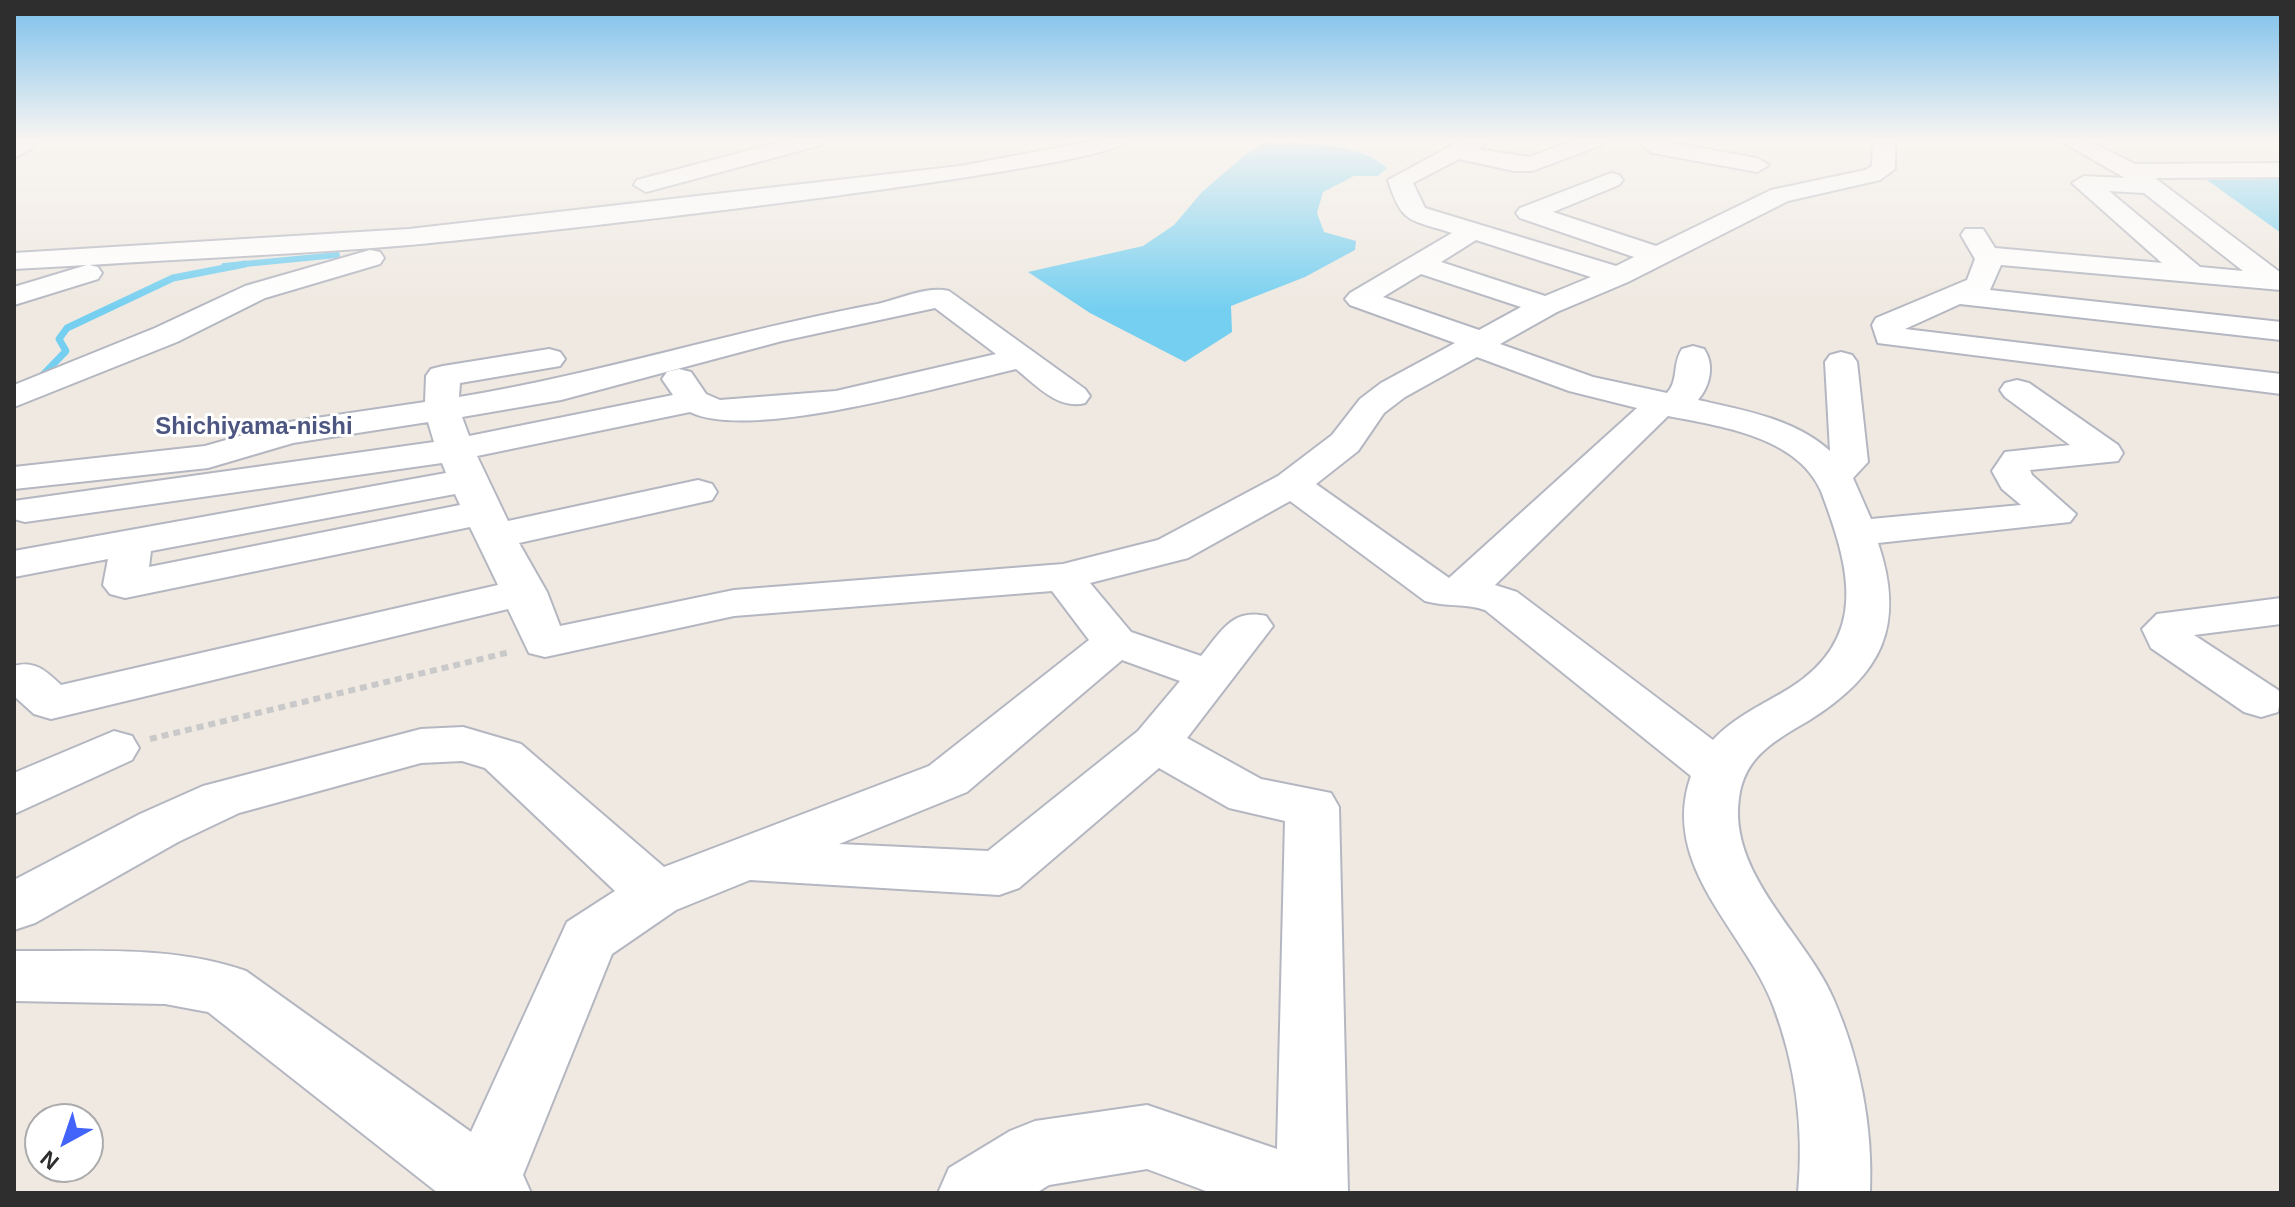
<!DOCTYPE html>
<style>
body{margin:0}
#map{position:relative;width:2295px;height:1207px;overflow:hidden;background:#efe9e1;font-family:Helvetica,sans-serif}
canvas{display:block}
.frame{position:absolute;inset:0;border:16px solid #2e2e2e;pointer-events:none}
.north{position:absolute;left:24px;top:1103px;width:80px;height:80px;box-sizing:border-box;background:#fff;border:2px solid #ababab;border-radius:50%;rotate:220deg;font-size:22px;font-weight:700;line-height:32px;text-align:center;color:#2e2e2e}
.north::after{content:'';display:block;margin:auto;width:28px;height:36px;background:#4264fb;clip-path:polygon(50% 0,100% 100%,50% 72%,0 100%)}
</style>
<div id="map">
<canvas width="2295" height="1207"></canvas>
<div class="frame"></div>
<div class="north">N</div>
</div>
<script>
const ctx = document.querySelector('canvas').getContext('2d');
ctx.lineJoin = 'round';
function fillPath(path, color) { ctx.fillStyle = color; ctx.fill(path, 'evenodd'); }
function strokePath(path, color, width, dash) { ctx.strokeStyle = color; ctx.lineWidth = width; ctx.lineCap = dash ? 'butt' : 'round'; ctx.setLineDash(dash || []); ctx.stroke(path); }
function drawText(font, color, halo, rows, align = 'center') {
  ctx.font = font + ' Helvetica,sans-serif'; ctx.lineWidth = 6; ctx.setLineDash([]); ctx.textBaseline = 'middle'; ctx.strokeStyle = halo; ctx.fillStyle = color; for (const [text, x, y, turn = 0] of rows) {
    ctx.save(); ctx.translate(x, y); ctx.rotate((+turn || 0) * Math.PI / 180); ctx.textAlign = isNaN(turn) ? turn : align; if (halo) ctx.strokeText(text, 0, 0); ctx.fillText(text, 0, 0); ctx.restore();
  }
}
const water = new Path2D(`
 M1266 143C1303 144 1358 141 1387 168L1378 176H1354L1323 192 1317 213 1324 232 1356 241 1355 250 1305 277 1231 306 1232 332 1185 362 1090 313 1028 272 1143 246 1174 225 1202 192 1245 155Z
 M2281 179V233L2207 180Z`);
const streamFar1 = new Path2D(`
 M224 266 337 255`);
const stream = new Path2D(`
 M14 389 39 379 66 351 59 339 67 328 173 278 245 264`);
const path = new Path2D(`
 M150 739 510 652`);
const minor = new Path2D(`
 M14 140H34L33 148 14 158Z
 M788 140H824L821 145 646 192 634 185 637 180Z
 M1098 140H1130C1107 171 490 238 409 245 302 254 195 258 89 265L98 267 102 273 98 279 14 305V287L87 265 14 269V253L409 229 960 166Z
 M1462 140H1490L1478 149 1529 157 1574 140H1605L1602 145 1532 171H1514L1459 159 1413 183 1425 208 1616 266 1634 257 1520 218 1516 213 1520 208 1611 173 1619 175 1623 180 1619 185 1553 212 1656 246 1771 190 1865 170 1872 166 1873 140H1895V169L1880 180 1788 201 1628 282 1557 312 1500 344 1593 377 1667 393C1679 380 1672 364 1682 349L1693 346 1704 349C1715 365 1710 386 1698 400 1743 410 1795 419 1830 451L1825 362 1830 355 1841 352 1852 355 1857 362 1868 462 1853 478 1871 519 2021 505 2002 489 1992 471 2005 452 2070 445 2005 397 2000 390 2005 383 2017 380 2029 383 2118 445 2123 453 2118 461 2030 470 2032 475 2076 514 2070 522 1878 543C1906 626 1882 675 1808 721 1774 741 1744 757 1739 798 1728 874 1805 934 1833 998 1860 1059 1873 1127 1870 1193H1798C1804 1130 1796 1065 1773 1005 1745 931 1659 866 1691 776L1485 610C1464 603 1446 607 1425 601L1290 501 1188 558 1090 583 1131 632 1201 656C1221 632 1232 608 1266 616L1273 626 1187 738 1261 779 1331 793 1339 807 1348 1193H1211L1147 1169 1049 1185 1036 1193H938L949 1168 1010 1131 1035 1121 1147 1105 1277 1149 1285 821 1229 808 1159 768 1019 888 999 895 750 880 676 910 612 954 523 1175 531 1193H438L208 1012 165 1004 14 1001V951C91 952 172 945 246 971L471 1132 567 922 615 891 485 768 462 761 421 763 239 813 178 842 35 923 14 930V880L140 814 203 786 421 729 463 727 521 744 664 867 929 766 1089 640 1052 591 734 616 545 657 529 653 508 609 51 719 34 714 14 696V666C35 660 46 671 61 685L498 585 470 527 125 598 110 594 103 585 108 559 14 577V551L446 473 442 463 25 522 14 519V501L434 442 428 422 293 443 208 468 14 489V467L205 446 289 422 425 402 426 376 431 369 443 366 549 349 560 352 565 359 560 366 460 383 459 397C599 374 733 331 872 305 896 301 926 285 949 291L1085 389 1090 396 1085 403C1058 410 1036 385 1016 369 946 385 750 442 690 412L477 456 508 521 698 480 712 484 717 492 712 500 519 543 547 592 560 626 734 590 1063 564 1158 540 1278 476 1332 435 1360 399 1381 383 1455 343 1350 305 1345 299 1350 293 1452 233C1410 219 1402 225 1388 180ZM1476 240 1591 277 1545 296 1441 262ZM1421 274 1521 307 1479 330 1383 297ZM935 308 996 354 836 391 720 400 706 394 691 372 679 369 667 372 662 379 673 395 469 436 462 417 561 400 782 341ZM1477 357 1569 391 1637 408 1449 578 1316 484 1358 451 1384 413 1405 397ZM1668 416C1719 426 1797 436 1821 491 1849 566 1871 637 1790 688 1764 704 1734 717 1713 740L1517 592 1495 585ZM455 494 460 505 149 567 151 551ZM1122 660 1180 681 1138 731 988 851 839 844 967 792Z
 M1657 140 1757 158 1769 165 1757 172 1653 153 1642 146 1645 141Z
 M2059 140H2087L2135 164 2281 163V177L2155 178 2281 273V290L2001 265 1990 290 2281 322V340L1960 304 1905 329 2281 374V394L1878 343 1872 325 1876 318 1967 280 1975 259 1961 235 1965 229H1983L1995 248 2162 263 2072 183 2084 176 2125 178ZM2109 191 2144 193 2243 271 2200 267Z
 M370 250 380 252 384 258 380 264 265 298 177 342 14 407V385L155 328 245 286Z
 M2281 598V624L2194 635 2278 690 2281 694 2278 712 2261 717 2244 712 2151 648 2142 629 2157 614Z
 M114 731 132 736 139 748 132 760 14 814V773Z`);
const neighbourhoodNames = [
 ["Shichiyama-nishi",254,427]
];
fillPath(water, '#75cff0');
strokePath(streamFar1, '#75cff0', 6);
strokePath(stream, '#75cff0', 7);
strokePath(minor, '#b4b7c1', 4);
strokePath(path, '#c9c9c9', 6, [7, 5]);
fillPath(minor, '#fff');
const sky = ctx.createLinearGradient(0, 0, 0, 309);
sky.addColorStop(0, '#7abfeb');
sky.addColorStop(0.45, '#f8f5f2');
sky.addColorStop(1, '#f8f5f200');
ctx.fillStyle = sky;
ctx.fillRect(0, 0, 2295, 309);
drawText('bold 24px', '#4d5680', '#fff', neighbourhoodNames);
</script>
